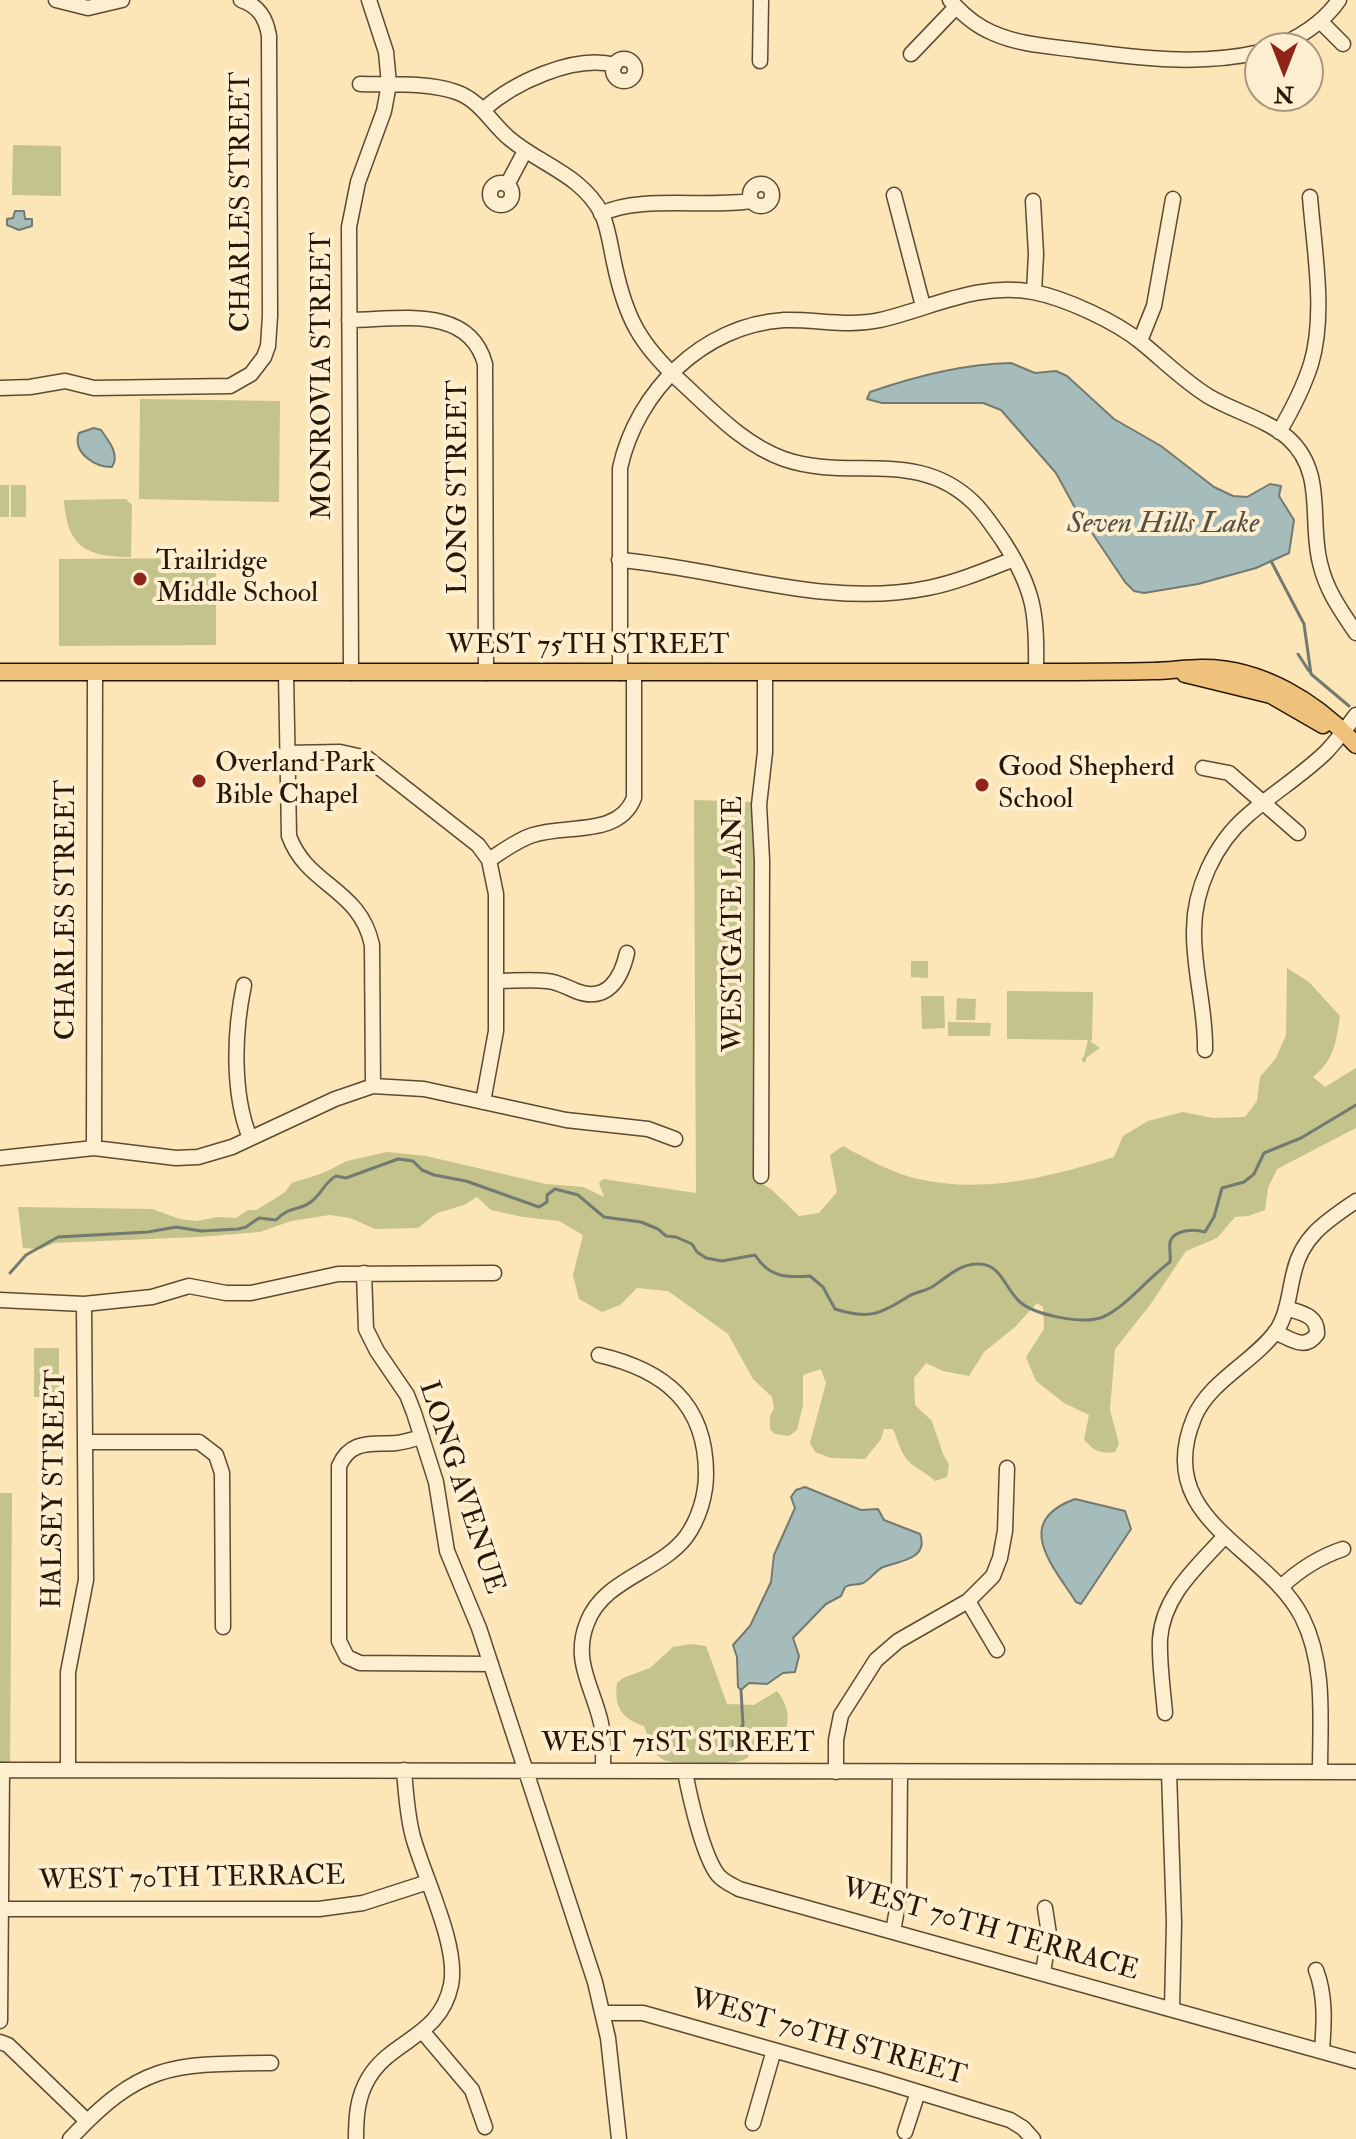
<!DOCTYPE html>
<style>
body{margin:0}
#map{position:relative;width:1356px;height:2139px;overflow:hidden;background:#fce5b6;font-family:"IM FELL Double Pica",serif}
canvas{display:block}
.north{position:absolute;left:1244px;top:32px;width:80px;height:80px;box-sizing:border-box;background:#fdeed0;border:2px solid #a89880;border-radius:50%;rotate:180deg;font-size:22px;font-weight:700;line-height:32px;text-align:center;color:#281607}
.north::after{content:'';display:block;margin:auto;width:28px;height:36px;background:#8f2418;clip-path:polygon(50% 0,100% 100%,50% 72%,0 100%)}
</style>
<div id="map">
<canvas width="1356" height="2139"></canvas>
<div class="north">N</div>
</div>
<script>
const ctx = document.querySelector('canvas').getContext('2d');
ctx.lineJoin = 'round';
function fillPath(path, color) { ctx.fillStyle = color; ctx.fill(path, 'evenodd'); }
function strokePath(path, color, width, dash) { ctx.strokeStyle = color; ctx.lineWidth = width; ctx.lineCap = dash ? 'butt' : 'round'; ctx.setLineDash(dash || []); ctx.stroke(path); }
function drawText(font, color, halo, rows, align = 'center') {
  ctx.font = font + ' "IM FELL Double Pica",serif'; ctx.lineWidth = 8; ctx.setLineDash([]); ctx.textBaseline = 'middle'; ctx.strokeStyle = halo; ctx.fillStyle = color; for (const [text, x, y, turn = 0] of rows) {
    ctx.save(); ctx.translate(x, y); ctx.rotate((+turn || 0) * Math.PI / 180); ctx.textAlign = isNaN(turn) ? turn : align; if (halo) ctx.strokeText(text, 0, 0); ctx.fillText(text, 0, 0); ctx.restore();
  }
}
const green = new Path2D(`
 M13 145 61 146V196L12 195Z
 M140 399 280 401 279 502 139 499Z
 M0 485H9V517H0Z
 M11 485H26V517H11Z
 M126 499 132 505 131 557C86 557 67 547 64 500Z
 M216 558V645L59 646V559Z
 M694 800 753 802 757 881 756 1180 771 1189 799 1216 819 1213 837 1192 830 1155 843 1146C867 1159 892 1173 918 1179 984 1194 1050 1177 1114 1157L1123 1136 1148 1121 1183 1112 1213 1118 1245 1117 1257 1101 1260 1077 1276 1058 1286 1035 1287 968 1309 982 1340 1016C1336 1043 1334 1060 1313 1077L1325 1087 1356 1068V1128L1277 1169 1268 1188 1265 1210 1248 1216 1235 1217 1217 1238 1186 1251 1150 1305 1115 1349 1110 1410 1119 1444 1115 1452C1100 1454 1095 1451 1084 1440L1089 1415 1064 1403 1036 1381 1026 1357 1044 1329 1043 1307 1037 1303 1015 1327 984 1352 969 1376 943 1371 926 1363 914 1378 915 1405 932 1421 943 1454 949 1464 947 1477 935 1481C925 1471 910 1467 904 1455 899 1447 897 1438 893 1429H884L881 1439 865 1459 831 1458 815 1452 810 1443 826 1383 821 1369 803 1375V1405L797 1430 789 1436 775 1434 770 1429V1416L774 1408 772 1397 753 1379 728 1334 668 1291 637 1288 620 1305 602 1312 579 1299 573 1275 583 1235 559 1221 523 1217 491 1210 477 1197 464 1205 437 1213 418 1228 375 1229 350 1218 330 1215 291 1221 260 1232 198 1237 54 1243 41 1249 23 1248 18 1207 152 1209 180 1219 196 1221 218 1217 236 1218 248 1210H256L284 1193 292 1183 323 1173 347 1161 387 1152 426 1156 546 1184 583 1187 604 1197 599 1183 603 1179 696 1193Z
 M911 961H928V978L911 977Z
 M1007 991 1093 992 1092 1040 1090 1041 1100 1048 1087 1057 1085 1063 1081 1060 1084 1056 1088 1040 1007 1039Z
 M921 996H944L945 1028 922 1029Z
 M957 998 976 999 975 1020H956Z
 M948 1022 991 1023 990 1036H948Z
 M34 1348H59V1397H34Z
 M0 1493H12L10 1764 0 1763Z
 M691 1644 706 1646 727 1704 754 1705 777 1691C793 1711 789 1727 778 1749L751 1751C748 1757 749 1757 743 1760 730 1765 674 1766 662 1759 652 1753 648 1736 644 1726 621 1718 614 1707 617 1683L623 1678 650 1668 673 1647Z`);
const water = new Path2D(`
 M15 211H24L25 219H32V226L19 230 7 225V219L13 218Z
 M1011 363 1035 373 1056 371 1067 376 1114 419 1161 446 1214 487 1233 496 1247 497 1270 484 1281 486 1279 496 1294 520 1289 553 1256 568 1198 584 1144 593 1134 591 1125 582 1074 506 1056 473 1001 410 983 403H882L867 399 870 392C916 376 962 364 1011 363Z
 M94 428 101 430C109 441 120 455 112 467 95 467 72 453 79 433Z
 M805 1487 861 1510 878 1509 884 1520 920 1534C929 1559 900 1561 883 1567 875 1571 870 1580 863 1583 856 1586 852 1583 845 1587L841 1596 826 1604 793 1638 799 1656 795 1672 783 1673 767 1684 749 1683 741 1690 738 1687 737 1657 733 1645 750 1626 771 1582 774 1555 795 1508 791 1497 796 1490Z
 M1075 1499 1125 1511 1131 1529 1081 1604 1076 1602C1054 1567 1011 1522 1075 1499Z`);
const stream = new Path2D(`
 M1271 561 1304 624 1311 674 1349 706
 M1298 654 1309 671
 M10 1273 26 1255 58 1237 148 1232 176 1227 201 1231 238 1229 246 1227 259 1218 276 1220C290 1205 299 1212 312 1201 322 1193 325 1182 336 1176L346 1178 398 1159 413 1161 422 1170 434 1175 466 1181 539 1207 547 1202V1195L555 1189 578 1195 604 1217 641 1222 658 1229 666 1236 676 1237 692 1244 697 1252 706 1258 722 1261 755 1255C769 1277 785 1278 810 1276L823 1287 835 1309C869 1320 881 1314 909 1296 916 1292 925 1291 932 1287 946 1278 958 1265 976 1264 1001 1262 1004 1288 1020 1302 1035 1315 1083 1325 1103 1317 1126 1307 1149 1277 1170 1262 1171 1256 1169 1249 1170 1242 1174 1229 1195 1229 1205 1232L1214 1217 1222 1188 1244 1182 1254 1174 1264 1153 1301 1138 1356 1105
 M733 1747V1737L743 1725 741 1690`);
const minor = new Path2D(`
 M56 0 88 8 122 0
 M950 0C962 14 976 26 993 33 1020 45 1049 46 1077 50 1139 58 1199 66 1260 52
 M1320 21 1343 44
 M1272 48C1297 40 1324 22 1339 0
 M911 54 956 7
 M613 70a11 11 0 1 1 22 0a11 11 0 1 1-22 0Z
 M760 61 761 0
 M360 84C390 85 427 82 456 92 480 100 491 123 510 139 541 165 582 175 602 214 609 230 611 250 615 267 626 318 640 344 679 380 711 409 742 444 784 459 850 482 917 447 974 503 985 514 994 528 1003 541 1035 590 1037 615 1036 672
 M483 110C513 83 574 54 615 65
 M490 194a11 11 0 1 1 22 0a11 11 0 1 1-22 0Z
 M750 195a11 11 0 1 1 22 0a11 11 0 1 1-22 0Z
 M507 185 525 151
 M894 195 923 306
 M1033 201 1036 254 1034 292
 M601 214C640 195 706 208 751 201
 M349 320C397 320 469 304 485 364L486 673
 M1140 341 1154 306 1173 199
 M0 388 30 387 65 381 94 388 230 386 251 374 264 357 268 346 270 316 269 36C266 18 259 6 241 0
 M1279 432C1292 410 1303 389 1311 364 1326 314 1314 249 1310 197
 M619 560C722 568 824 609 928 588 958 582 986 570 1014 559
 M286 673 289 836C307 886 360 888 372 945L373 1086
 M351 673 349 227 358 182 384 111 389 84 386 52 369 0
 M620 673V468C637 391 703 325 784 320 816 319 848 327 880 320 932 308 978 282 1033 292 1065 298 1117 322 1142 343 1164 361 1184 381 1208 396 1233 411 1266 419 1288 438 1326 472 1309 520 1320 563 1326 590 1341 611 1356 633
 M286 753 340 752 367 758 478 845 489 860 496 894V1031L483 1102
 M1203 768 1229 773 1298 833
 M489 860C503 851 517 840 533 835 567 824 619 837 634 798V674
 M496 981C513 981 530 979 547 981 558 982 566 987 576 991 607 1003 621 979 627 953
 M244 985C234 1032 232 1094 250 1138
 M1205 1050C1206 1011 1194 973 1194 934 1193 890 1215 843 1248 815 1273 793 1301 776 1325 753 1336 742 1346 728 1356 715
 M94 1148 95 672
 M0 1158 94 1148 176 1158 198 1157 232 1147 335 1099 373 1086 424 1089 566 1120 648 1129 675 1139
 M761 1176 762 860 759 805 765 752V673
 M364 1273 366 1329 377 1351 407 1395 414 1413 436 1482 447 1551 479 1628 595 1982 608 2038 619 2139
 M0 1300 84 1304 152 1297 189 1286 226 1293H251L338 1274 494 1273
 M1275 1332C1291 1339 1305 1351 1317 1334 1318 1315 1301 1313 1286 1308
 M599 1355C664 1370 706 1403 706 1474 706 1495 699 1519 686 1537 659 1572 603 1579 587 1623 572 1661 593 1687 601 1723 604 1738 603 1756 603 1771
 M422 1437C413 1439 405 1442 396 1443 371 1445 351 1439 339 1466V1641L347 1657 360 1663 491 1664
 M85 1442H199L216 1455 222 1473 223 1627
 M1281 1587C1299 1570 1319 1557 1343 1549
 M968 1601 997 1650
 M1165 1713C1163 1689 1159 1663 1160 1639 1163 1595 1198 1566 1225 1536
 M0 1770 1356 1772
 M68 1770V1672L86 1580 84 1304
 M685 1772C690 1798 703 1856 718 1875 724 1882 732 1885 739 1889L1356 2061
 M836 1772V1740L841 1715 876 1660 898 1641 968 1601 993 1576 1000 1558 1005 1531 1007 1468
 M1169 1772 1174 1922 1172 2009
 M1320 1772C1320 1720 1326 1665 1302 1617 1265 1546 1152 1520 1194 1418 1209 1381 1254 1362 1277 1330 1288 1313 1289 1291 1294 1272 1302 1236 1328 1220 1356 1201
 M2 1909H319L363 1903 428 1882
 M893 1931 899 1899 900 1772
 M1316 1970C1326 1996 1324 2024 1322 2051
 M1043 1973 1049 1934 1045 1908
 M603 2013H643L879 2080 1010 2120 1023 2128 1033 2139
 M0 2021 2 1770
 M423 2032 472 2090 485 2127
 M0 2042 8 2045 87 2121
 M753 2123 774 2050
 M905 2132 918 2092
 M70 2139C141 2063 171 2064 271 2063
 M356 2139C356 2118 357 2098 368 2079 391 2039 440 2038 451 1985 459 1946 424 1877 413 1837 407 1815 406 1793 404 1770`);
const major = new Path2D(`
 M0 672H1036C1075 672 1114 672 1153 671 1169 671 1185 668 1201 668 1261 667 1318 703 1356 745
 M1185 674 1271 695 1323 725`);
const markers = [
 [140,579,8,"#8f2418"],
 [199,781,8,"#8f2418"],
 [982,785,8,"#8f2418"]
];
const streetNames = [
 ["CHARLES STREET",243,202,-90],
 ["MONROVIA STREET",324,376,-90],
 ["LONG STREET",460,487,-90],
 ["WEST 75TH STREET",588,647],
 ["CHARLES STREET",68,910,-90],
 ["WESTGATE LANE",735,924,-90],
 ["LONG AVENUE",460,1488,72],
 ["HALSEY STREET",56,1489,-89],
 ["WEST 71ST STREET",678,1745],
 ["WEST 70TH TERRACE",192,1880,-1],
 ["WEST 70TH TERRACE",990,1931,16],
 ["WEST 70TH STREET",828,2039,16]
];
const poiNames = [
 ["Trailridge",156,563],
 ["Middle School",156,595],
 ["Overland Park",215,765],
 ["Bible Chapel",215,797],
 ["Good Shepherd",998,769],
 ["School",998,801]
];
const waterNames = [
 ["Seven Hills Lake",1163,526]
];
fillPath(green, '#c3c38b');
fillPath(water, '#a5bcba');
strokePath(water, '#737a72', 2);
strokePath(stream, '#737a72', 3);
strokePath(minor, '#5d4a33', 17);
strokePath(major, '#281607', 19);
strokePath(minor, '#fdeed0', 14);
strokePath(major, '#eec27b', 16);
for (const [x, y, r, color] of markers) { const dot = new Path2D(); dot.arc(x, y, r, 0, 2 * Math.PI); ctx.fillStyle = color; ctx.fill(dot); strokePath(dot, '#fdeed0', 3); }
drawText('28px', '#281607', '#fdeed0', streetNames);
drawText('28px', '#281607', '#fdeed0', poiNames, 'left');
drawText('italic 30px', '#545046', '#fdeed0', waterNames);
</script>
